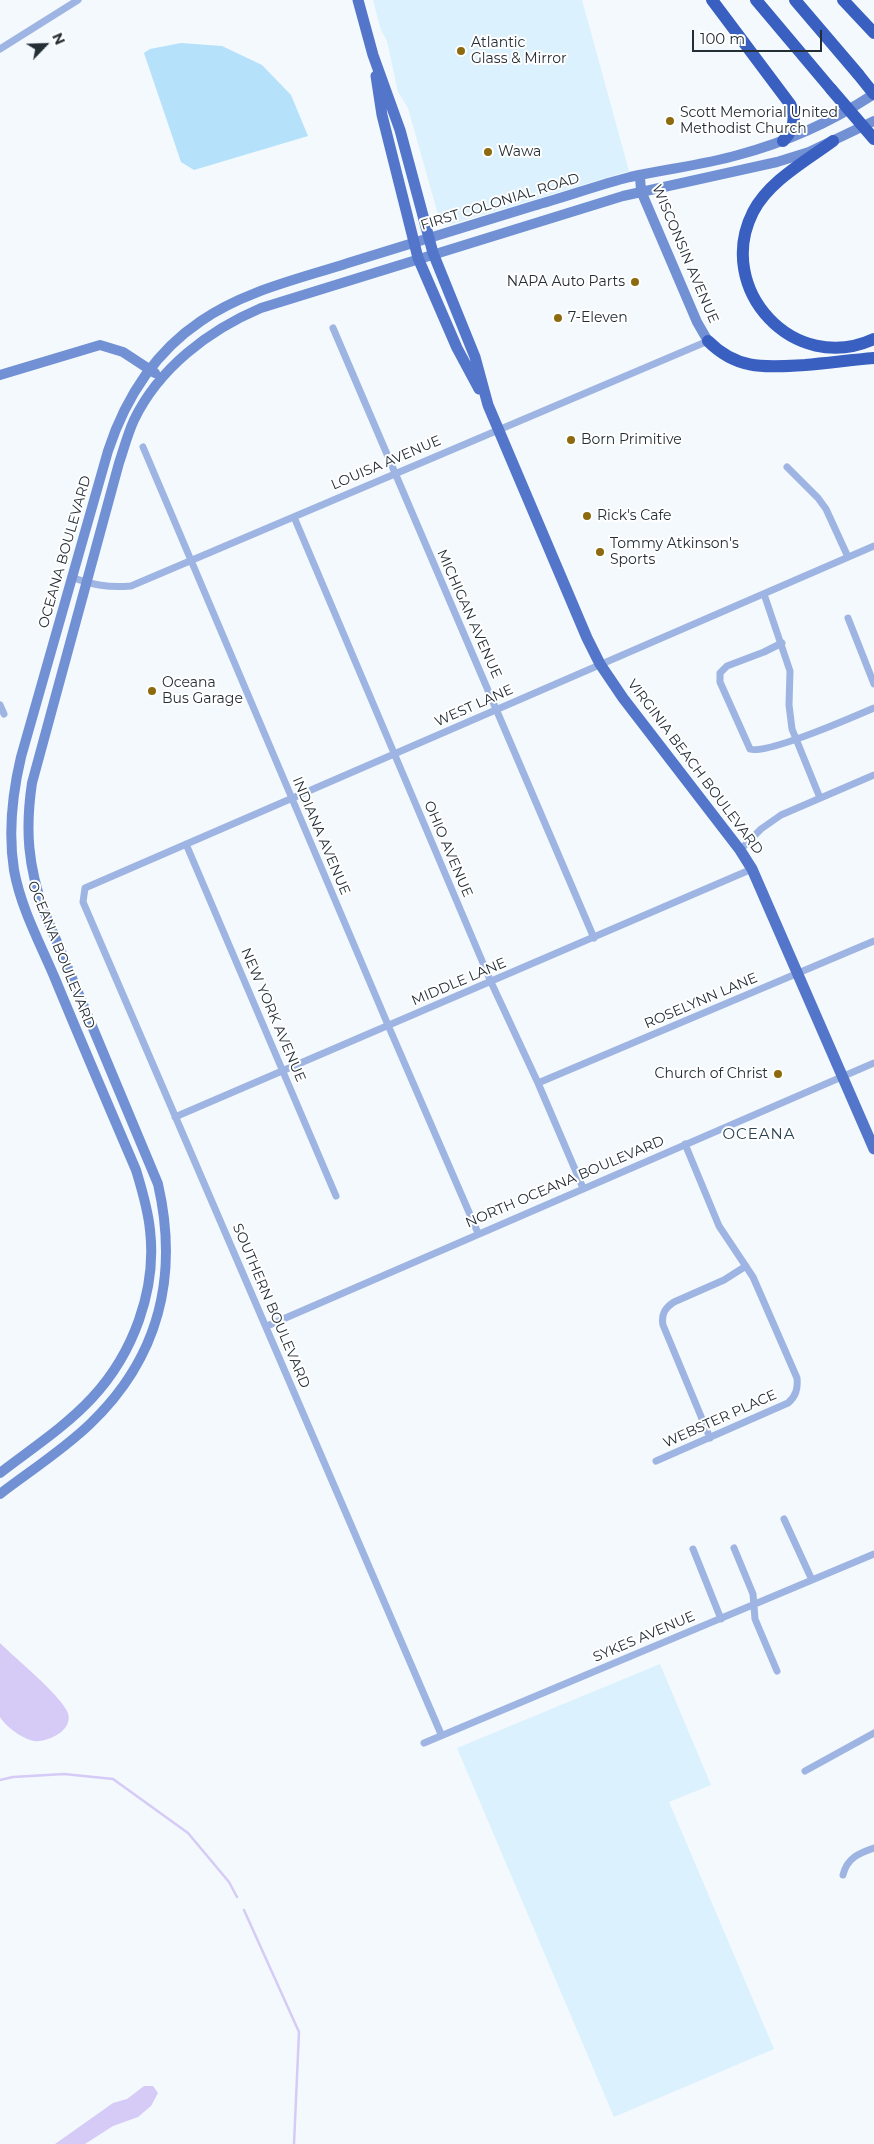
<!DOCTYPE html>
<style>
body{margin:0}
#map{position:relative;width:874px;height:2144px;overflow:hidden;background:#f3f9fd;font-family:Montserrat,sans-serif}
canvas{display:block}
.north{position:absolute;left:20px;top:20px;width:50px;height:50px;-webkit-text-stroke:4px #fff;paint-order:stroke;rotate:66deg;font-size:14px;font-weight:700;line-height:20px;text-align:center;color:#232e35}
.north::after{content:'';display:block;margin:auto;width:18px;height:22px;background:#232e35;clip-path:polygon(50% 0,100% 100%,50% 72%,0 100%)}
.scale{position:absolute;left:692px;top:30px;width:130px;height:22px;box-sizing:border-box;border:2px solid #232e35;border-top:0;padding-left:6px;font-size:15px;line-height:18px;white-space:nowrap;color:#232e35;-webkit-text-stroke:4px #fff;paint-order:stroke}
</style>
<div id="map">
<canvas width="874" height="2144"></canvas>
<div class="north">N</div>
<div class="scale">100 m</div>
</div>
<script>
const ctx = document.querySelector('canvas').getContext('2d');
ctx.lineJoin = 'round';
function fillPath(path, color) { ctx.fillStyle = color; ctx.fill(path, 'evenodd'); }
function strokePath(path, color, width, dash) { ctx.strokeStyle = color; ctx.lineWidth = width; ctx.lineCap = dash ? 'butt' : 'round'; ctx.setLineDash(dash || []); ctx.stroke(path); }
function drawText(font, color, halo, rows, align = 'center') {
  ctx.font = font + ' Montserrat,sans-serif'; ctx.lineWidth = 4; ctx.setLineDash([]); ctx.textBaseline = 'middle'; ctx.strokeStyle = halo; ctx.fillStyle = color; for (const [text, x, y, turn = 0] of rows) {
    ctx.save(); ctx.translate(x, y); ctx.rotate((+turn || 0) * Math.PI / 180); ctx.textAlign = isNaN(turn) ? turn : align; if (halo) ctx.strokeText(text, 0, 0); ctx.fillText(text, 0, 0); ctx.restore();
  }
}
const built = new Path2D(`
 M373 0H582L629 171 445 226 441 225 408 108 398 92 387 41 381 30Z
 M660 1664 711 1785 669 1802 774 2049 614 2117 457 1748Z`);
const green = new Path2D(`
 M181 43 222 46 262 65 291 95 308 136 194 170 181 162 144 53 150 49Z`);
const water = new Path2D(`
 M0 1643C16 1659 58 1693 67 1711 76 1729 48 1743 34 1741 23 1739 6 1727 0 1717Z
 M144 2086H153L158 2093 151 2106 138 2117 113 2126 85 2144H55L113 2103 127 2099Z`);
const stream = new Path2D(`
 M0 1780 13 1777 64 1774 113 1779 188 1833 229 1882 237 1897
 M244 1910 299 2032 294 2144`);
const street = new Path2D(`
 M0 49 78 0
 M333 328 594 938
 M143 447 388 1025 478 1233
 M787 467 818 498 826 509 848 557
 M294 517 491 982 538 1083 583 1188
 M71 577C93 585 108 588 131 586L708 341
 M764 594 790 671 789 705 792 729 820 798
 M848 618 874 684
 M782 643 764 652 727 666 720 673V682L750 749C767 755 853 717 874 708
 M0 705 4 714
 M186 844 336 1196
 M740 850 761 829 781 815 874 775
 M538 1083 874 941
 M175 1117 752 869
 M267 1326 874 1063
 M710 1438 663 1325C661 1314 665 1308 674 1302L724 1280 746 1266
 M656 1461 788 1403C796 1396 798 1389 797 1378L753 1277 719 1226 685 1144
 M784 1519 812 1580
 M734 1548 753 1594 755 1619 777 1671
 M693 1549 721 1619
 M441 1734 83 902 85 888 874 546
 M424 1743 874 1554
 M805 1771 874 1733
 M843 1875C847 1858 859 1853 874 1848`);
const secondary = new Path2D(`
 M640 176 641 191 697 322 708 341
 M0 375 100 345 123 352 155 373
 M0 1473C31 1449 65 1427 92 1398 133 1354 157 1290 150 1230 148 1209 142 1190 136 1170 109 1107 82 1044 56 981 41 945 21 909 14 870 8 832 12 795 21 757L108 451C125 399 155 352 201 321 244 291 299 279 348 263 410 244 471 225 533 206 566 197 598 185 630 177 666 169 703 165 738 155 787 142 833 121 874 94
 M0 1494C30 1471 63 1450 90 1424 159 1358 179 1276 158 1184L44 911C28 866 25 830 32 783L119 463C124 448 128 433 134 420 159 368 209 330 261 308L623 196 777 162 809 152 874 121`);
const primary = new Path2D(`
 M358 0 373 55 400 130 433 253 475 357 488 405 587 638 600 664 623 698 740 850 752 869 874 1149
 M376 76 382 115 418 258 457 348 479 389`);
const highway = new Path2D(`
 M712 0 790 104C797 118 794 130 783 141
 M756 0 831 89
 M795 0 858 74
 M843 0 874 33
 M833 141C806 161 769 181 753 212 714 289 794 376 874 339
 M708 341C738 371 766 367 805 365 828 363 851 360 874 358`);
const highwayBridge = new Path2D(`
 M858 74 874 94
 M831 89 874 139`);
const markers = [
 [461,51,5,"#8e6a0e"],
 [670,121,5,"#8e6a0e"],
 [488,152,5,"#8e6a0e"],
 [635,282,5,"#8e6a0e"],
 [558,318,5,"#8e6a0e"],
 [571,440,5,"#8e6a0e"],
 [587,516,5,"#8e6a0e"],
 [600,552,5,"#8e6a0e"],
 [152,691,5,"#8e6a0e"],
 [778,1074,5,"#8e6a0e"]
];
const poiNames = [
 ["Atlantic",471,43],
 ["Glass & Mirror",471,59],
 ["Scott Memorial United",680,113],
 ["Methodist Church",680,129],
 ["Wawa",498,152],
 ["NAPA Auto Parts",625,282,"right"],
 ["7-Eleven",568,318],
 ["Born Primitive",581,440],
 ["Rick's Cafe",597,516],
 ["Tommy Atkinson's",610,544],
 ["Sports",610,560],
 ["Oceana",162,683],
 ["Bus Garage",162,699],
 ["Church of Christ",768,1074,"right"]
];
const streetNames = [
 ["FIRST COLONIAL ROAD",500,202,-17],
 ["WISCONSIN AVENUE",685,254,67],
 ["LOUISA AVENUE",386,463,-23],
 ["OCEANA BOULEVARD",65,552,-74],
 ["MICHIGAN AVENUE",469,614,66],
 ["WEST LANE",474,706,-24],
 ["VIRGINIA BEACH BOULEVARD",695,767,53],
 ["INDIANA AVENUE",321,836,67],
 ["OHIO AVENUE",448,849,67],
 ["OCEANA BOULEVARD",61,955,68],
 ["MIDDLE LANE",459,982,-23],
 ["ROSELYNN LANE",701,1001,-23],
 ["NEW YORK AVENUE",273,1015,67],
 ["NORTH OCEANA BOULEVARD",565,1182,-23],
 ["SOUTHERN BOULEVARD",271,1306,67],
 ["WEBSTER PLACE",720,1419,-24],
 ["SYKES AVENUE",644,1637,-23]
];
const neighbourhoodNames = [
 ["OCEANA",759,1135]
];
fillPath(built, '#dbf1fe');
fillPath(green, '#b5e1fb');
fillPath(water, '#d5cbf6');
strokePath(stream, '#d5cbf6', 2.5);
strokePath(street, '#9eb4e2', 7);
strokePath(secondary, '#7291d5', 10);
strokePath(primary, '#5376cb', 11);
strokePath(highway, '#395fc1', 12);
strokePath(highwayBridge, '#395fc1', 12);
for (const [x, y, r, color] of markers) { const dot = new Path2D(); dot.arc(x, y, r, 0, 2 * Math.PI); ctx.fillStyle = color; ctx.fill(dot); strokePath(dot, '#fff', 2); }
drawText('14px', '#232e35', '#fff', poiNames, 'left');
drawText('14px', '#232e35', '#fff', streetNames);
ctx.letterSpacing = '1px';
drawText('15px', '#2c4453', '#fff', neighbourhoodNames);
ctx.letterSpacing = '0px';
</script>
